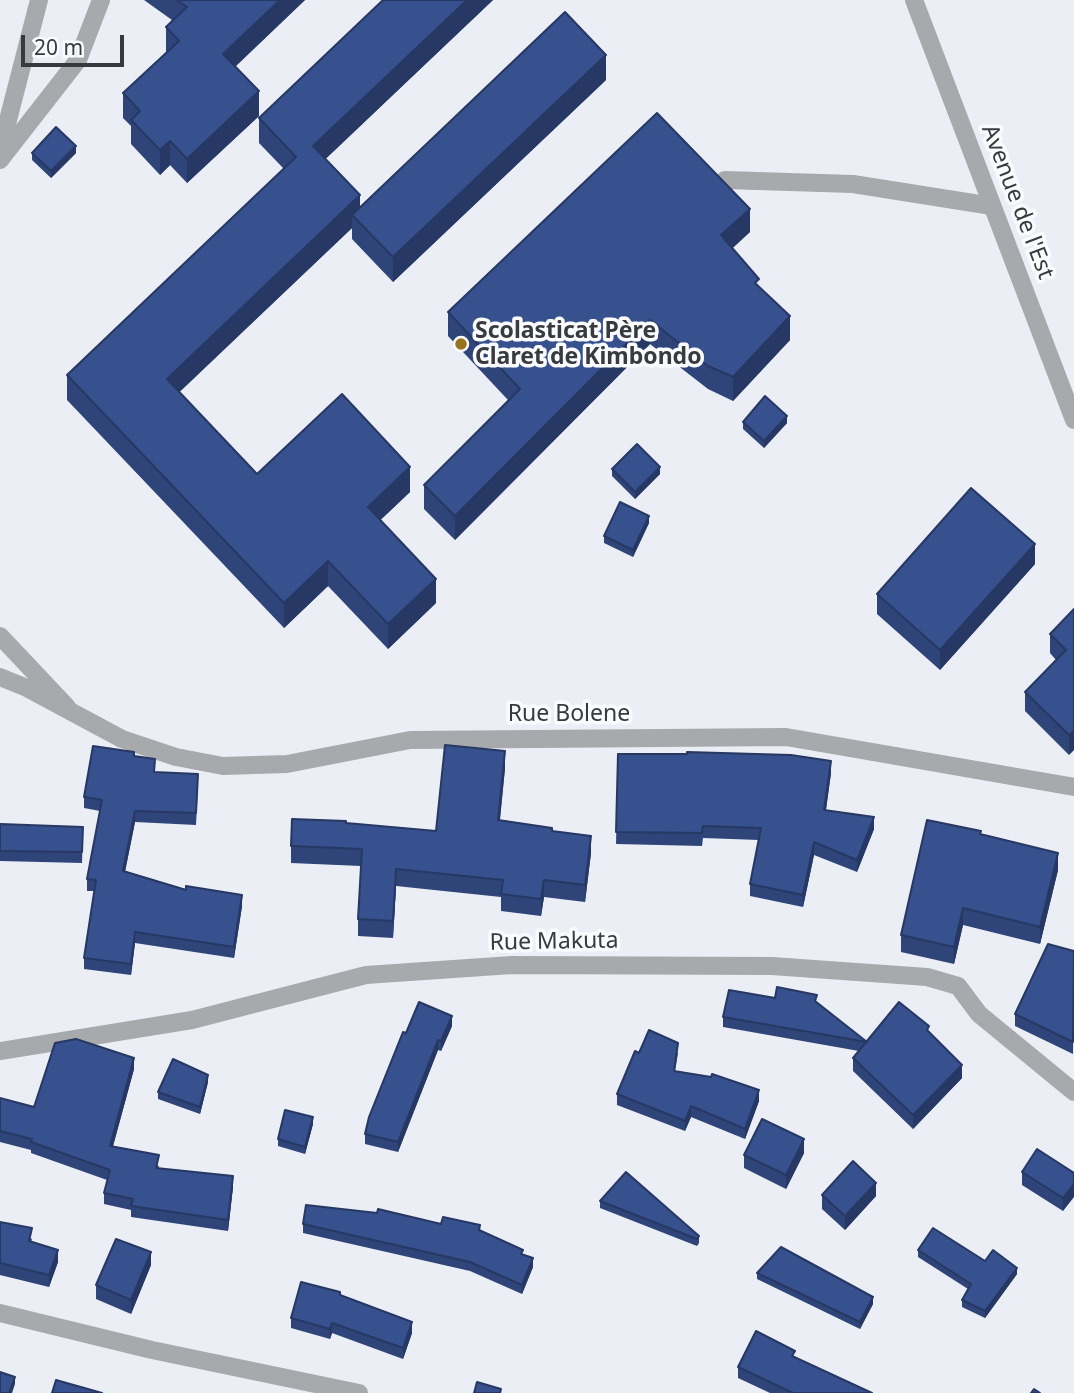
<!DOCTYPE html>
<meta charset="utf-8">
<style>
body{margin:0}
#map{position:relative;width:1074px;height:1393px;overflow:hidden;background:#ebeef4;font-family:"Noto Sans",sans-serif}
canvas{display:block}
.scale{position:absolute;left:21px;top:35px;width:103px;height:32px;box-sizing:border-box;border:4px solid #393a3d;border-top:0;padding-left:9px;font-size:21px;line-height:24px;white-space:nowrap;color:#393a3d;-webkit-text-stroke:5px #f9fbff;paint-order:stroke}
</style>
<div id="map">
<canvas width="1074" height="1393"></canvas>
<div class="scale">20 m</div>
</div>
<script>
const ctx = document.querySelector('canvas').getContext('2d');
ctx.lineJoin = 'round';
function strokePath(path, color, width, dash) { ctx.strokeStyle = color; ctx.lineWidth = width; ctx.lineCap = dash ? 'butt' : 'round'; ctx.setLineDash(dash || []); ctx.stroke(path); }
function fillPath(path, color) { ctx.fillStyle = color; ctx.fill(path, 'evenodd'); }
function drawText(font, color, halo, rows, align = 'center') {
  ctx.font = font + ' "Noto Sans",sans-serif'; ctx.lineWidth = 7; ctx.setLineDash([]); ctx.textBaseline = 'middle'; ctx.strokeStyle = halo; ctx.fillStyle = color; for (const [text, x, y, turn = 0] of rows) {
    ctx.save(); ctx.translate(x, y); ctx.rotate((+turn || 0) * Math.PI / 180); ctx.textAlign = isNaN(turn) ? turn : align; if (halo) ctx.strokeText(text, 0, 0); ctx.fillText(text, 0, 0); ctx.restore();
  }
}
const service = new Path2D(`
 M0 151 39 0
 M0 160 78 60 101 0
 M725 180 853 184 992 206
 M0 636 67 707`);
const minor = new Path2D(`
 M914 0 1074 420
 M0 677 27 688 122 739 176 757 223 766 287 764 410 740 786 737 1074 787
 M0 1051 192 1020 366 975 512 965 772 966 927 977 958 986 979 1014 1074 1092
 M0 1313 152 1350 359 1393`);
const wall = new Path2D(`
 M144 0H305L235 67 259 116 187 183 170 165 160 175 131 144V126L123 118V93L167 52 166 51V27L172 20Z
 M383 0H493L325 159 360 207 606 80 393 282 352 239V228L179 392 257 474 410 492 380 520 436 603 388 649 328 586 284 628 67 400V375L284 169 259 143V118Z
 M32 153H76L51 178 32 160Z
 M750 232 732 248 759 288 790 340 733 401 708 389 650 344 455 540 424 509V485L508 400 448 336V312Z
 M743 422 787 423 764 448 743 429Z
 M612 469 660 474 635 499 612 476Z
 M649 523 633 557 604 543V536Z
 M1035 564 940 670 877 614V594Z
 M1074 609 1069 755 1025 711V692L1056 660 1050 653V634Z
 M618 754 831 773 826 810 874 829 857 872 814 855 803 907 750 896V884L759 840 703 838 702 846 616 844Z
 M134 756 155 772 198 785 196 825 135 822 125 871 242 906 234 958 135 943 131 975 84 969V958L94 891H87V879L100 811 84 808V797Z
 M505 768 500 820 552 831 591 853 585 902 544 897 541 916 501 911V897L396 886 393 938 358 936V919L361 866 291 863V846L346 823 436 831Z
 M0 824 83 827 82 863 0 861Z
 M981 834 1058 870 1040 944 963 925 954 964 901 952V935Z
 M1074 951 1073 1054 1015 1026V1014Z
 M775 998 817 1002 866 1042 929 1032 962 1078 913 1129 853 1071V1058L859 1051 723 1027V1017Z
 M452 1026 441 1051 438 1050 398 1152 365 1144V1134L406 1033Z
 M639 1053H678L675 1071 759 1101 745 1139 691 1117 685 1131 617 1105V1094Z
 M134 1069 113 1146 159 1166 158 1169 233 1187 228 1231 131 1217V1210L104 1204V1193L107 1180 31 1153V1150L0 1142V1098L34 1107Z
 M208 1082 200 1114 158 1099V1092Z
 M313 1124 305 1154 278 1146V1139Z
 M804 1153 786 1189 744 1168V1155Z
 M1022 1172 1074 1173 1063 1211 1022 1185Z
 M822 1195 876 1196 845 1230 822 1209Z
 M600 1201 699 1236V1243L697 1246 600 1208Z
 M0 1222 32 1239 31 1242 58 1262 49 1287 0 1275Z
 M303 1224H441L480 1230 523 1255 533 1267 522 1294 470 1271 303 1233Z
 M918 1250 985 1261 1017 1274 985 1318 962 1307V1300L968 1289 918 1257Z
 M151 1265 131 1314 96 1299V1285Z
 M757 1273 873 1304 860 1329 757 1279Z
 M340 1295 412 1333 403 1359 332 1333 330 1339 291 1328V1318Z
 M795 1357 872 1393H770L738 1378V1367Z`);
const shadedWall = new Path2D(`
 M280 0H305L223 78V54Z
 M467 0H493L313 171V146Z
 M606 55V80L393 282V257Z
 M259 91V116L187 183V159Z
 M170 141V165L160 175V150Z
 M76 146V153L51 178V171Z
 M360 195V220L352 215V228L167 404V379Z
 M750 209V232L721 259V235Z
 M790 316V340L733 401V377Z
 M650 320V344L455 540V516Z
 M787 416V423L764 448V441Z
 M410 467V492L368 532V507Z
 M660 467V474L635 499V492Z
 M649 516V523L633 557V550Z
 M1035 544V564L940 670V650Z
 M328 561V586L284 628V603Z
 M436 579V603L388 649V624Z
 M1074 731V750L1069 755V735Z
 M505 751V768L498 837V820Z
 M831 761V773L824 823V810Z
 M135 811V822L123 882V871Z
 M874 817V829L857 872V860Z
 M591 836V853L585 902V885Z
 M814 842V855L803 907V895Z
 M1058 853V870L1040 944V927Z
 M396 869V886L393 938V921Z
 M544 880V897L541 916V899Z
 M242 895V906L234 958V947Z
 M963 908V925L954 964V947Z
 M135 932V943L131 975V964Z
 M452 1016V1026L441 1051V1041Z
 M438 1040V1050L398 1152V1142Z
 M134 1058V1069L110 1157V1146Z
 M962 1065V1078L913 1129V1115Z
 M208 1075V1082L200 1114V1107Z
 M759 1090V1101L745 1139V1129Z
 M691 1106V1117L685 1131V1121Z
 M313 1117V1124L305 1154V1147Z
 M804 1139V1153L786 1189V1175Z
 M233 1176V1187L228 1231V1220Z
 M876 1183V1196L845 1230V1216Z
 M1074 1184V1197L1063 1211V1198Z
 M58 1250V1262L49 1287V1275Z
 M151 1252V1265L131 1314V1300Z
 M533 1258V1267L522 1294V1285Z
 M1017 1268V1274L985 1318V1311Z
 M873 1297V1304L860 1329V1322Z
 M412 1322V1333L403 1359V1348Z
 M332 1323V1333L330 1339V1329Z
 M15 1377V1384L12 1393H9Z`);
const building = new Path2D(`
 M177 0H280L223 54 259 91 187 159 170 141 160 150 131 120 140 111 123 93 179 41 166 27 187 7Z
 M383 0H467L313 146 360 195 167 379 257 474 342 394 410 467 368 507 436 579 388 624 328 561 284 603 67 375 296 157 259 118Z
 M565 12 606 55 393 257 352 215Z
 M657 113 750 209 721 235 759 279 755 283 790 316 733 377 708 366 650 320 455 516 424 485 520 389 448 312Z
 M56 127 76 146 51 171 32 153Z
 M765 396 787 416 764 441 743 422Z
 M637 444 660 467 635 492 612 469Z
 M971 488 1035 544 940 650 877 594Z
 M620 502 649 516 633 550 604 536Z
 M1074 609V731L1069 735 1025 692 1066 650 1050 634Z
 M445 745 505 751 498 820 552 828V831L591 836 585 885 544 880 541 899 501 894 503 880 396 869 393 921 358 919 362 849 291 846 292 819 346 821V823L436 831Z
 M93 746 134 752V756L155 759 154 772 198 774 196 813 135 811 123 871 186 890V886L242 895 234 947 135 932 131 964 84 958 96 880 87 879 102 800 84 797Z
 M687 752 791 755 831 761 824 810 874 817 857 860 814 842 803 895 750 884 761 828 703 826 702 833 616 832 618 754H687Z
 M927 820 981 831 980 834 1058 853 1040 927 963 908 954 947 901 935Z
 M0 824 83 827 82 852 0 851Z
 M1048 944 1074 951 1073 1042 1015 1014Z
 M777 987 817 995 815 1001 867 1042 723 1017 729 990 775 998Z
 M419 1002 452 1016 441 1041 438 1040 398 1142 365 1134 369 1117 403 1032 406 1033Z
 M899 1002 929 1026 927 1030 962 1065 913 1115 853 1058Z
 M649 1030 678 1043 674 1071 711 1077 712 1074 759 1090 745 1129 691 1106 685 1121 617 1094 635 1051 639 1053Z
 M76 1039 134 1058 110 1146 159 1155 156 1168 233 1176 228 1220 131 1206 133 1199 104 1193 110 1170 31 1142 32 1139 0 1131V1098L34 1107 55 1043Z
 M173 1059 208 1075 200 1107 158 1092Z
 M285 1110 313 1117 305 1147 278 1139Z
 M762 1119 804 1139 786 1175 744 1155Z
 M1037 1149 1074 1173V1184L1063 1198 1022 1172Z
 M853 1161 876 1183 845 1216 822 1195Z
 M626 1172 699 1236 697 1239 600 1201Z
 M306 1205 377 1213 378 1209 441 1224 443 1217 480 1225 479 1230 523 1250 521 1254 533 1258 522 1285 470 1262 303 1224Z
 M0 1222 32 1228 29 1241 58 1250 49 1275 0 1263Z
 M933 1228 985 1261 993 1250 1017 1268 985 1311 962 1300 971 1284 918 1250Z
 M116 1239 151 1252 131 1300 96 1285Z
 M781 1247 873 1297 860 1322 757 1273Z
 M301 1282 340 1292V1295L412 1322 403 1348 332 1323 330 1329 291 1318Z
 M756 1331 795 1351 792 1356 872 1393H793L738 1367Z
 M0 1372 15 1377 9 1393H0Z
 M56 1380 102 1393H52Z
 M477 1382 501 1389 500 1393H474Z
 M1034 1389 1040 1393H1031Z`);
const markers = [
 [461,344,7,"#96741d"]
];
const streetNames = [
 ["Avenue de l'Est",1017,202,69],
 ["Rue Bolene",569,714],
 ["Rue Makuta",554,942,-1]
];
const poiNames = [
 ["Scolasticat Père",475,331],
 ["Claret de Kimbondo",475,357]
];
strokePath(service, '#a8a9ac', 18);
strokePath(minor, '#a8a9ac', 18);
fillPath(wall, '#2f457a');
fillPath(shadedWall, '#263863');
fillPath(building, '#37508e');
strokePath(building, '#263863', 2);
for (const [x, y, r, color] of markers) { const dot = new Path2D(); dot.arc(x, y, r, 0, 2 * Math.PI); ctx.fillStyle = color; ctx.fill(dot); strokePath(dot, '#f9fbff', 2.5); }
drawText('23px', '#393a3d', '#f9fbff', streetNames);
drawText('bold 23px', '#393a3d', '#f9fbff', poiNames, 'left');
</script>
